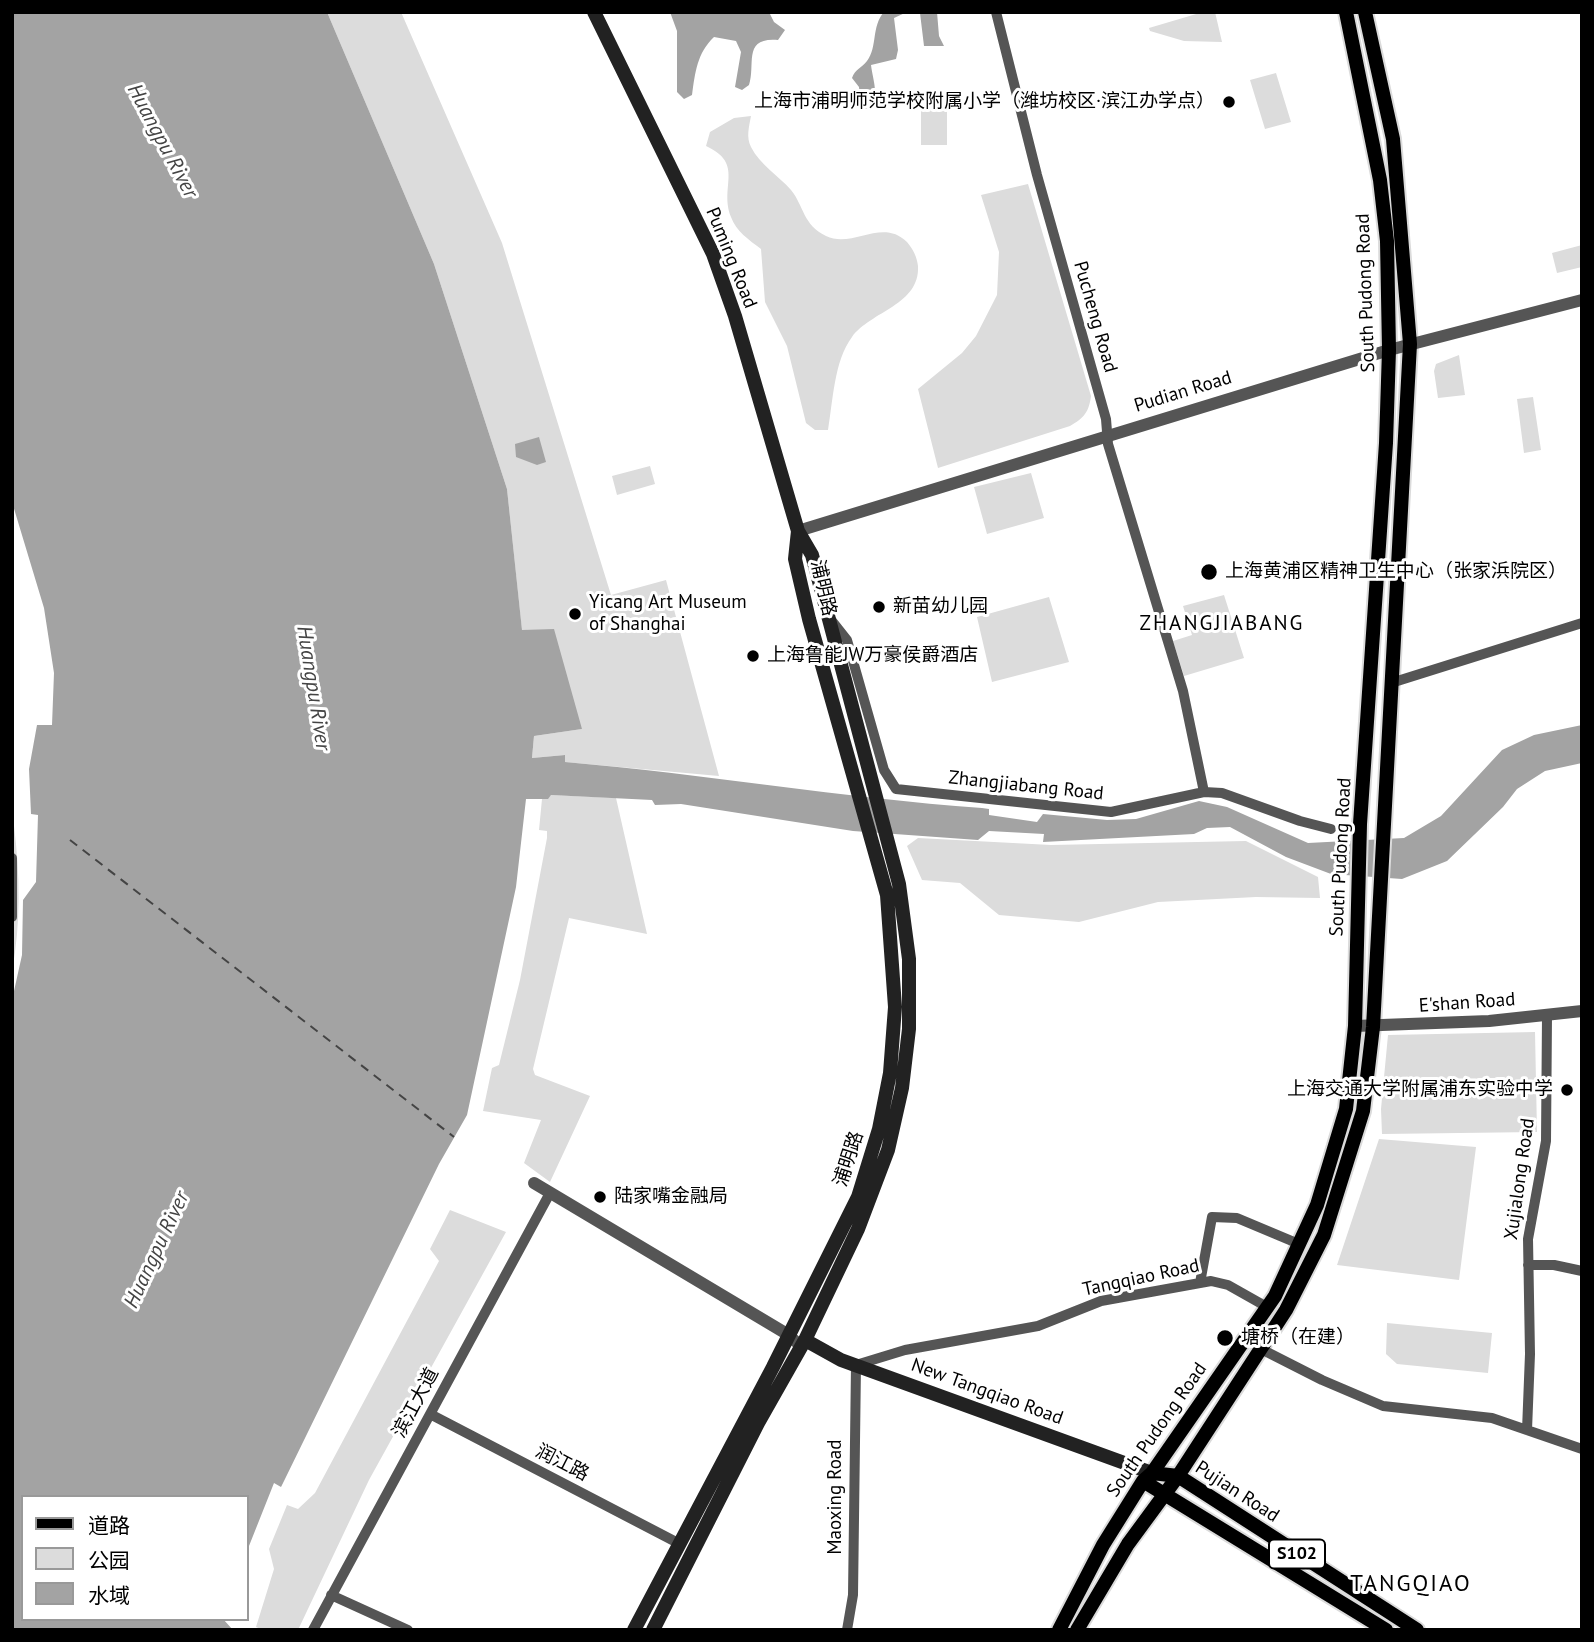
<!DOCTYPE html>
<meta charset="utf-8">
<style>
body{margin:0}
#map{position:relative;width:1594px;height:1642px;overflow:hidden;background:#fff;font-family:"PT Sans","Noto Sans SC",sans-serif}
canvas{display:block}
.frame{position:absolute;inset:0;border:14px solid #000;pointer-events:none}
.legend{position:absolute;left:21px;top:1495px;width:228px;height:126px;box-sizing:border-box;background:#fff;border:2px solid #999;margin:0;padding:9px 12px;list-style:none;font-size:21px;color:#000}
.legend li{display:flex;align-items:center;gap:14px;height:35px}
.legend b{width:35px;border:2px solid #999}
</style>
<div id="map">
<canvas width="1594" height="1642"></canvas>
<div class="frame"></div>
<ul class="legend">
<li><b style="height:9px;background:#000"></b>道路</li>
<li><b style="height:19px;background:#dcdcdc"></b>公园</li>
<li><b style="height:19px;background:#a3a3a3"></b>水域</li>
</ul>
</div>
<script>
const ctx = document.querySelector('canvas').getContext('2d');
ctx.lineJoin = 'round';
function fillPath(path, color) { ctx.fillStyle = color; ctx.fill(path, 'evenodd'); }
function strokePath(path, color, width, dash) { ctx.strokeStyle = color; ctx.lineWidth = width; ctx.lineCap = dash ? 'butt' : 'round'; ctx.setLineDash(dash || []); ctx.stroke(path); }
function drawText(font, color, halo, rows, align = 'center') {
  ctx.font = font + ' "PT Sans","Noto Sans SC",sans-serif'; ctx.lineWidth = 6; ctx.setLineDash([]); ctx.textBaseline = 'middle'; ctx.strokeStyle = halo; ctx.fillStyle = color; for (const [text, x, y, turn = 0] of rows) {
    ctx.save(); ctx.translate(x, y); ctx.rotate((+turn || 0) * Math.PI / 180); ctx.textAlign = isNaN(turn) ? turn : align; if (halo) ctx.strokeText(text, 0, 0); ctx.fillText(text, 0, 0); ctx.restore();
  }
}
const green = new Path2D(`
 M327 12H401L502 243 611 595 666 580 719 776 564 762 565 755 532 758 534 736 582 729 522 631 507 489 434 264Z
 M1203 12H1215L1222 42 1184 41 1150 31 1149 28Z
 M1276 73 1291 122 1265 129 1250 80Z
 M921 97H947V145H921Z
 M751 116C749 127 746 137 751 147 760 165 779 176 791 190 804 206 803 225 826 236 853 249 882 217 907 242 913 249 917 257 918 266 920 305 871 311 852 337 834 361 833 401 828 430H815L806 423 787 346 765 302 761 249C749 240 736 231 731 217 719 186 745 164 706 146L710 132 734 118Z
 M1028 184 1091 396C1089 412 1084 418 1070 426L938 468 918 389 962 353 976 336 997 295 999 252 981 195Z
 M1582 245V267L1557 273 1552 253Z
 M1459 355 1465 395 1438 398 1434 371 1436 364Z
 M1533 397 1541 450 1524 453 1517 399Z
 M650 466 655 484 617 495 612 476Z
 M1031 473 1044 518 987 534 974 487Z
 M1224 595 1244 658 1184 676 1173 641 1192 635 1183 606Z
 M1049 597 1069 662 992 682 977 617Z
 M551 795 616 798 647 934 569 918 533 1069 535 1075 590 1096 550 1182 524 1163 541 1120 483 1111 492 1068 499 1065 520 980 547 838V831L539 830 542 799Z
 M14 826C20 874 21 924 12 971Z
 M918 838 1051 845 1246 841 1318 877 1320 898 1256 897 1158 902 1079 922 999 915 960 883 922 880 907 846Z
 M1535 1032 1537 1132 1382 1134 1381 1109 1388 1035Z
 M1379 1139 1476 1147 1459 1280 1337 1265Z
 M450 1210 506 1232 369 1480 298 1630H263L256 1627 274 1569 269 1549 287 1505 298 1509 315 1493 439 1261 430 1249Z
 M1387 1323 1492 1333 1488 1373 1397 1364 1386 1354Z`);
const water = new Path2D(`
 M12 12H327L434 264 507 489 522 630 554 629 582 729 534 736 532 758 565 755V762C705 774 842 798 982 808L989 809V815L1037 822 1043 814 1107 820 1136 819 1199 801 1227 807 1308 843 1404 838 1441 816 1502 750 1534 735 1582 725V763L1545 771 1517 789 1503 807 1447 861 1402 879 1331 874 1286 857 1230 827 1207 828 1194 834 1043 842 1044 834 989 831 978 840 853 831 681 804 655 805 652 800 551 795 548 799H526L516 887 467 1115 439 1164 284 1481 281 1487 274 1483 247 1551V1497H23V1619H223L233 1630H12V1000L22 955 23 900 36 882 38 815 31 814 29 769 37 725H52L54 673 44 608 12 502Z
 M670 12H769L774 22 785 30 778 40C742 37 756 64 749 85L742 90 735 87 741 52 736 41 714 37C697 53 695 73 692 95L684 99 677 92V31Z
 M884 12H907L894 18 898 50 896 59 871 65C873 81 880 96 869 109H861L859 87 852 78C855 69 862 68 867 61 878 46 871 27 884 12Z
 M912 12H937L939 36 944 46H924L920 13Z
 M539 437 546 462 537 465 516 457 515 444Z`);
const ferry = new Path2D(`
 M70 840 454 1137`);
const minor = new Path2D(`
 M996 12 1037 175 1106 419 1108 444 1183 691 1204 792
 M832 621 847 640 884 770 896 789 1111 812 1204 792 1222 793 1300 821 1331 829
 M1391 683 1582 623
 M12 858V917
 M1528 1265H1554L1582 1271
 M1200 1283 1212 1217 1237 1218 1299 1244
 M1261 1349 1322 1380 1383 1406 1492 1418 1582 1449
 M430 1414 678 1543
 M1527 1430 1530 1354 1528 1239 1546 1141 1547 1016
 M331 1595 408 1630
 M313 1630 550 1193
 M847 1630 853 1595 856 1365 905 1350 1038 1326 1101 1301 1211 1281 1228 1285 1267 1307`);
const tertiary = new Path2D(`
 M798 531 1389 350 1582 300
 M1355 1026 1489 1021 1582 1011
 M534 1183 787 1334 801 1346`);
const secondary = new Path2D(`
 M594 12 713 254 735 316 798 531 812 555 899 884 909 959V1029L902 1088 888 1150 858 1229 805 1340 758 1423 653 1630
 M805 1340 841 1360 1152 1473
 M634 1630 773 1367 858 1197 879 1129 890 1073 895 1007 887 895 809 619 795 559 798 531`);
const primary = new Path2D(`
 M1152 1473 1178 1476 1417 1630
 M1143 1481 1386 1630
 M1059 1630 1103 1545 1143 1481 1152 1473 1275 1296 1317 1205 1346 1109 1355 1026 1360 824 1386 443 1389 350 1387 241 1380 180 1346 12
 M1077 1630 1128 1544 1178 1476 1286 1310 1324 1235 1363 1111 1373 1027 1410 344 1393 139 1365 12`);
const markers = [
 [1229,102,7,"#000"],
 [1209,572,9,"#000"],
 [879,607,7,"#000"],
 [575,614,7,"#000"],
 [753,656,7,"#000"],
 [1567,1090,7,"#000"],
 [600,1197,7,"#000"],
 [1225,1338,9,"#000"]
];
const shields = [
 [1297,1554,56]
];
const shieldNames = [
 ["S102",1297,1554]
];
const poiNames = [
 ["上海市浦明师范学校附属小学（潍坊校区·滨江办学点）",1215,102,"right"],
 ["上海黄浦区精神卫生中心（张家浜院区）",1225,572],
 ["Yicang Art Museum",589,603],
 ["of Shanghai",589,625],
 ["新苗幼儿园",893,607],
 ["上海鲁能JW万豪侯爵酒店",767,656],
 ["上海交通大学附属浦东实验中学",1553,1090,"right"],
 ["陆家嘴金融局",614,1197],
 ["塘桥（在建）",1241,1338]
];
const streetNames = [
 ["Puming Road",731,258,68],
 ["South Pudong Road",1366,293,-92],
 ["Pucheng Road",1095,317,74],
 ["Pudian Road",1183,392,-17],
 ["浦明路",823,588,77],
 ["Zhangjiabang Road",1026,786,6],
 ["South Pudong Road",1341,857,-87],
 ["E'shan Road",1467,1003,-4],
 ["浦明路",849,1159,-72],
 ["Xujialong Road",1520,1179,-82],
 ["Tangqiao Road",1141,1278,-12],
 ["New Tangqiao Road",987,1392,20],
 ["滨江大道",416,1403,-62],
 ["South Pudong Road",1157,1430,-55],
 ["润江路",562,1463,27],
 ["Pujian Road",1237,1492,33],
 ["Maoxing Road",836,1497,-90]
];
const waterNames = [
 ["Huangpu River",162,141,62],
 ["Huangpu River",313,688,81],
 ["Huangpu River",157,1250,-65]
];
const neighbourhoodNames = [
 ["ZHANGJIABANG",1222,624]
];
const quarterNames = [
 ["TANGQIAO",1411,1584]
];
fillPath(green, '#dcdcdc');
fillPath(water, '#a3a3a3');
strokePath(ferry, '#444', 2, [9, 7]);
strokePath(primary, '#dbdbdb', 18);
strokePath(minor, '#555', 10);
strokePath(tertiary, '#555', 12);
strokePath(secondary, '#222', 14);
strokePath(primary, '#000', 14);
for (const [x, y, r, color] of markers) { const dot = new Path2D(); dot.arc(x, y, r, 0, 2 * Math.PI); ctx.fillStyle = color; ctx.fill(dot); strokePath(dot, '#fff', 2.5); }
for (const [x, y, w] of shields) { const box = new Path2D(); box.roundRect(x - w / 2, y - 14.5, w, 29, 5); ctx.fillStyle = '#fff'; ctx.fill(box); strokePath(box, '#000', 2); }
drawText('bold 18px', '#000', null, shieldNames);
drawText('19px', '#000', '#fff', poiNames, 'left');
drawText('19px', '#000', '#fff', streetNames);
drawText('italic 21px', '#444', '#fff', waterNames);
ctx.letterSpacing = '2px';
drawText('21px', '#000', '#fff', neighbourhoodNames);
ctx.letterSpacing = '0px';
ctx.letterSpacing = '2px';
drawText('23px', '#000', '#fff', quarterNames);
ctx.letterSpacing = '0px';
</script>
